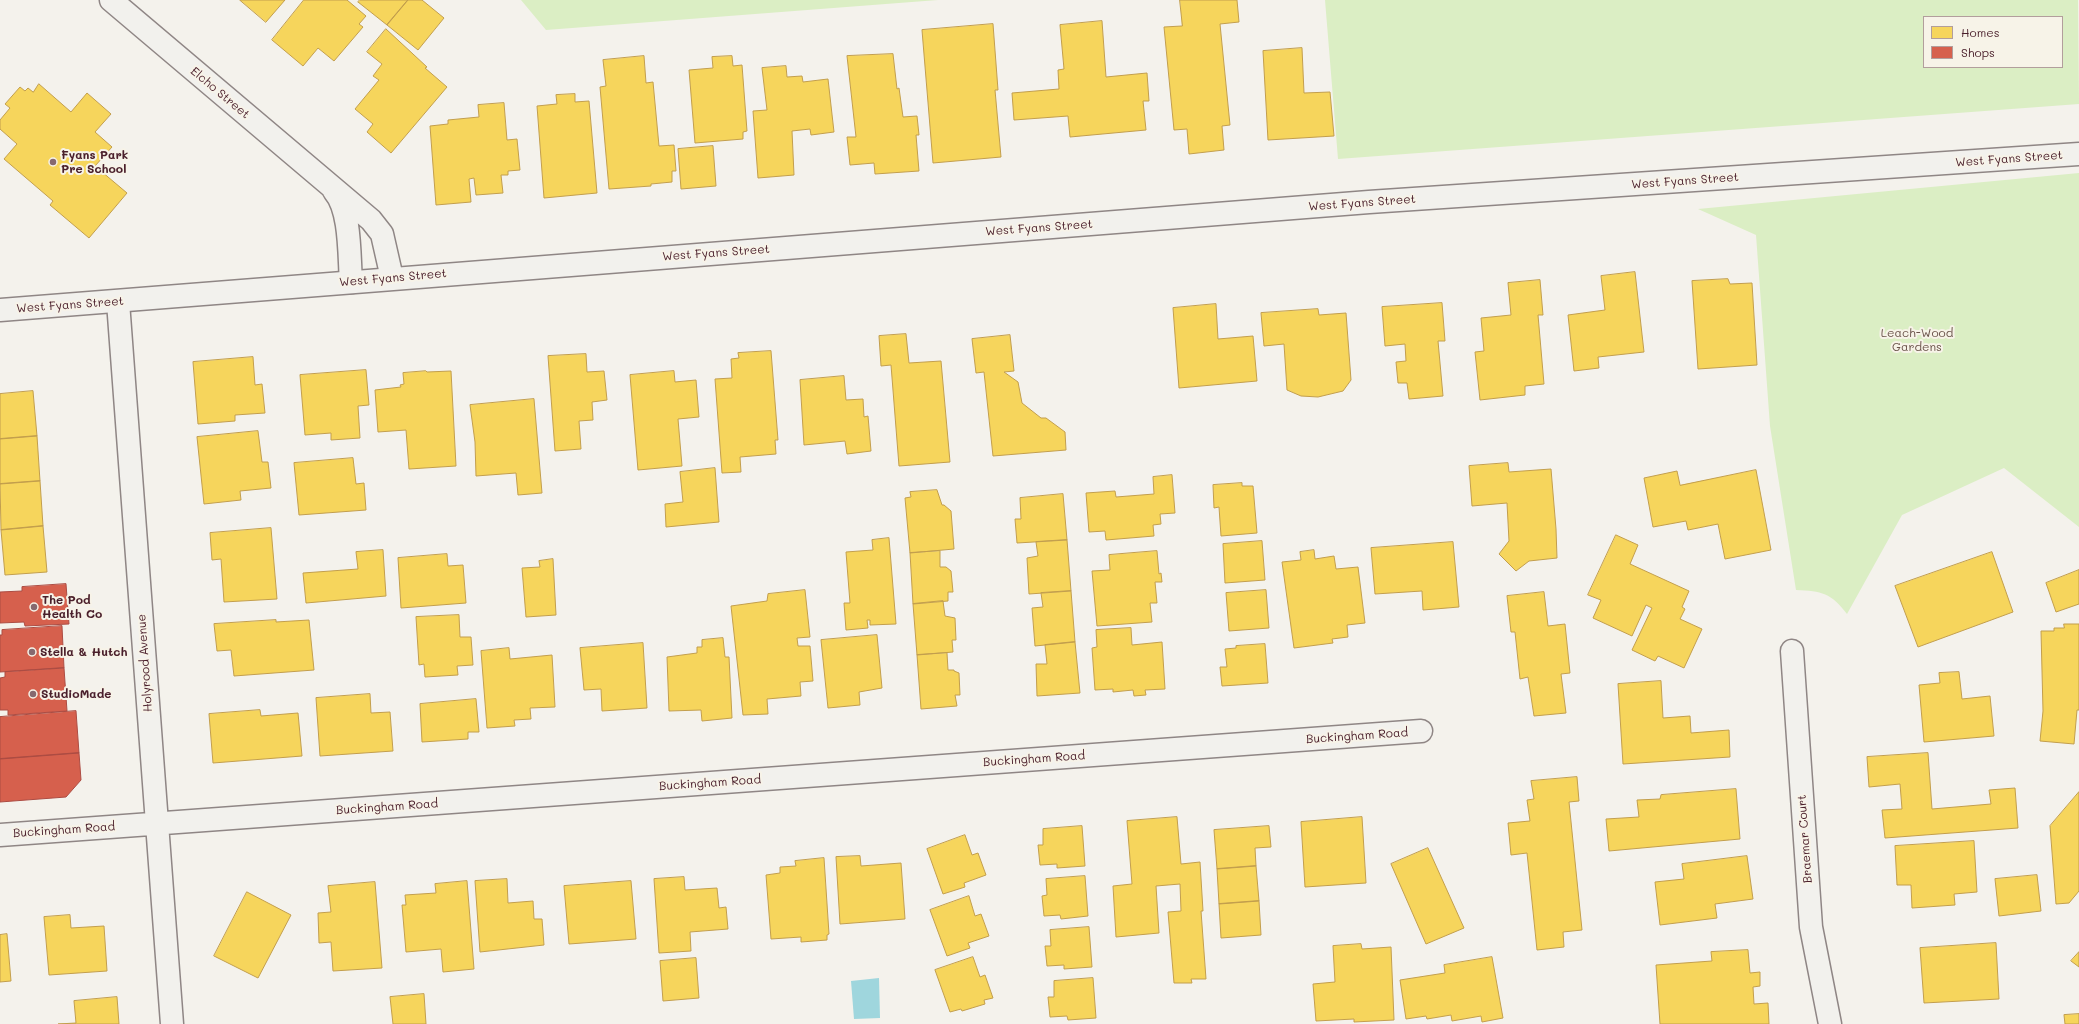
<!DOCTYPE html>
<style>
body{margin:0}
#map{position:relative;width:2079px;height:1024px;overflow:hidden;background:#f4f2ec;font-family:Mali,sans-serif}
canvas{display:block}
.legend{position:absolute;left:1923px;top:16px;width:140px;height:52px;box-sizing:border-box;background:#f7f3e8;border:1px solid #b29e9c;margin:0;padding:5px 7px;list-style:none;font-size:12px;color:#4a1f2b}
.legend li{display:flex;align-items:center;gap:8px;height:20px}
.legend b{width:20px;border:1px solid #b29e9c}
</style>
<div id="map">
<canvas width="2079" height="1024"></canvas>
<ul class="legend">
<li><b style="height:11px;background:#f6d55c"></b>Homes</li>
<li><b style="height:11px;background:#d6604d"></b>Shops</li>
</ul>
</div>
<script>
const ctx = document.querySelector('canvas').getContext('2d');
ctx.lineJoin = 'round';
function fillPath(path, color) { ctx.fillStyle = color; ctx.fill(path, 'evenodd'); }
function strokePath(path, color, width, dash) { ctx.strokeStyle = color; ctx.lineWidth = width; ctx.lineCap = dash ? 'butt' : 'round'; ctx.setLineDash(dash || []); ctx.stroke(path); }
function drawText(font, color, halo, rows, align = 'center') {
  ctx.font = font + ' Mali,sans-serif'; ctx.lineWidth = 4; ctx.setLineDash([]); ctx.textBaseline = 'middle'; ctx.strokeStyle = halo; ctx.fillStyle = color; for (const [text, x, y, turn = 0] of rows) {
    ctx.save(); ctx.translate(x, y); ctx.rotate((+turn || 0) * Math.PI / 180); ctx.textAlign = isNaN(turn) ? turn : align; if (halo) ctx.strokeText(text, 0, 0); ctx.fillText(text, 0, 0); ctx.restore();
  }
}
const green = new Path2D(`
 M521 0H938L546 30Z
 M1325 0H2078L2079 104 1338 159ZM1924 17H2062V67H1924Z
 M2079 173V527L2004 468 1902 515 1847 614C1831 593 1822 591 1796 590L1770 426 1756 235 1698 209Z`);
const water = new Path2D(`
 M879 978 880 1018 854 1019 851 981Z`);
const homes = new Path2D(`
 M240 0H285L266 22Z
 M304 0H347L366 16 359 24 363 27 334 61 318 48 303 66 272 40Z
 M360 0H408L387 25 358 2Z
 M408 0H422L444 18 418 50 387 25Z
 M1180 0H1237L1239 22 1220 24 1230 125 1222 126 1224 150 1189 154 1187 129 1174 130 1164 27 1182 26Z
 M1102 21 1106 77 1147 73 1149 101H1143L1146 130 1070 137 1068 116 1014 120 1012 93 1059 89 1058 70 1064 69 1060 25Z
 M993 24 998 90H995L1001 157 933 163 922 30Z
 M386 29 427 67 425 68 447 87 391 153 367 132 373 124 355 109 379 80 373 76 382 64 367 52Z
 M1302 48 1304 93 1330 92 1334 136 1268 140 1263 51Z
 M893 54 897 89 899 88 903 117 917 116 919 135H916L919 171 875 174 874 163 850 165 847 137H856L847 56Z
 M644 56 646 83 653 82 659 146 674 145 676 171H672V182L651 184V186L609 189 600 87 606 86 603 60Z
 M732 56 733 66 742 65 747 131 743 132V139L695 143 689 70 713 68 712 57Z
 M786 66 787 77 802 76 803 82 828 79 834 132 811 135 810 129 792 131 794 175 758 178 753 111 767 110 762 68Z
 M39 84 71 112 87 93 111 114 95 132 112 147 95 166 127 193 89 238 50 205 53 201 4 159 17 144 0 129V120L10 108 5 104 20 87 25 91 28 88 33 92Z
 M575 94V102L589 101 597 193 544 198 537 106 557 104 556 95Z
 M504 103 507 140 517 139 520 170 508 171V175H501L503 193 476 195 474 178 469 179 471 202 436 205 430 126 448 124V120L479 117 478 105Z
 M713 146 716 186 681 189 678 149Z
 M1635 272 1644 352 1598 357 1599 368 1574 371 1568 315 1605 310 1601 276Z
 M1728 279 1730 284 1752 283 1757 365 1698 369 1692 281Z
 M1540 280 1543 315H1538L1544 384 1525 386V395L1480 400 1475 352 1484 351 1481 318 1511 315 1508 283Z
 M1442 303 1445 341H1438L1443 396 1409 399 1407 383H1398L1396 362 1406 361 1405 344 1385 346 1382 307Z
 M1216 304 1218 339 1253 336 1257 381 1179 388 1173 308Z
 M1318 309 1319 315 1346 313 1351 380 1343 391 1318 397 1301 396 1287 390 1284 344 1264 346 1261 313Z
 M906 334 909 363 941 361 950 462 899 466 891 365 881 366 879 336Z
 M1010 335 1014 371 1004 372 1018 382 1022 403 1041 418H1046L1065 432 1066 450 993 456 984 372 976 373 972 339Z
 M771 351 778 440H775L776 454 740 457 741 472 722 473 715 379 732 378 731 359 739 358 738 353Z
 M586 354 587 372 604 371 607 400 592 402 593 420 579 421 581 449 555 451 548 356Z
 M253 357 255 385 262 384 265 413 235 415V421L198 424 193 362Z
 M366 370 369 405 358 406 360 438 331 440V433L305 435 300 375Z
 M426 371 427 372 451 371 456 466 409 469 406 430 378 432 375 390 401 387 400 385 404 384 403 373Z
 M674 371 675 382 696 380 699 417 678 419 682 466 638 470 630 375Z
 M844 376 846 400 863 399 864 417 868 416 871 451 847 454 845 441 804 445 800 380Z
 M33 391 37 436 0 439V394Z
 M534 399 542 493 518 495 516 473 476 476 475 442 470 405Z
 M258 431 262 462H268L271 488 240 491 241 500 204 504 197 437Z
 M37 436 40 481 0 484V439Z
 M353 458 356 484 364 483 366 510 299 515 294 463Z
 M1508 463 1509 472 1551 469 1556 529 1557 558 1529 561 1516 571 1499 554 1509 541 1507 503 1472 506 1469 466Z
 M715 468 719 522 666 527 665 504 683 502 680 472Z
 M1756 470 1771 550 1725 559 1718 524 1688 530 1686 521 1653 527 1644 478 1677 471 1680 485Z
 M1172 475 1175 513 1160 514 1161 524 1153 525 1154 536 1106 540 1105 531 1089 532 1086 493 1115 491 1116 497 1154 494 1153 477Z
 M40 481 43 526 1 530 0 484Z
 M1242 483V486H1253L1257 533 1221 536 1219 507 1214 508 1213 485Z
 M937 490 942 505H944L951 511 954 549 910 553 905 498 911 497 910 492Z
 M1063 494 1067 540 1017 543 1015 519H1021L1020 498Z
 M43 526 47 572 5 575 1 530Z
 M271 528 277 599 224 602 221 559 212 560 210 533Z
 M1616 535 1638 545 1630 564 1689 591 1682 607 1685 609 1680 619 1702 629 1684 668 1658 656 1655 661 1632 650 1652 608 1646 605 1632 636 1593 618 1601 600 1588 595Z
 M889 538 896 624 870 625V620H867L868 628 846 630 844 603H850L846 552 873 550 872 540Z
 M1067 540 1071 591 1029 594 1027 558 1038 556 1036 542Z
 M1262 541 1265 580 1225 583 1223 544Z
 M1453 542 1459 607 1423 610 1422 591 1375 594 1371 548Z
 M383 550 386 596 306 603 303 573 358 569 356 552Z
 M1314 550 1315 559 1334 556 1336 569 1358 567 1365 623 1347 625 1348 637 1332 639 1333 643 1294 648 1282 562 1301 560 1300 552Z
 M940 551V567H946L951 571 953 592H948V601L913 604 910 553Z
 M1157 551 1159 574 1161 573 1162 582H1155L1157 603H1150L1152 622 1097 626 1092 571 1110 570 1109 555Z
 M1992 552 2013 612 1918 647 1895 586Z
 M447 554 448 566 463 565 466 603 401 608 398 558Z
 M553 559 556 615 526 617 522 568 540 567 539 561Z
 M2079 570V604L2056 612 2046 583Z
 M805 590 810 637 797 638 798 646H810L813 681 800 682 801 696 767 699 768 714 743 715 731 606 767 601 768 594Z
 M1266 590 1269 628 1229 631 1226 593Z
 M1071 591 1075 642 1035 646 1032 608 1043 607 1041 593Z
 M1544 592 1548 626 1565 624 1570 673 1561 674 1566 713 1534 716 1528 677 1520 679 1515 632H1511L1507 596Z
 M943 601 945 616 955 618 956 640H952L953 652 917 655 913 604Z
 M459 615 460 637H471L473 665 457 666 458 675 425 677 424 664 419 665 416 617Z
 M276 620V622L309 620 314 670 234 676 231 650 217 651 214 624Z
 M2064 624H2079V710H2077L2074 744 2040 741 2043 711 2041 631H2054V628H2064Z
 M1131 628 1132 645 1162 642 1165 689 1145 690 1146 695 1134 696 1133 690 1113 692V689L1095 690 1092 648 1097 647 1096 630Z
 M877 635 882 688 859 692 860 705 828 708 821 640Z
 M723 638 725 657H729L732 718 702 721 701 710 669 711 667 657 697 653V647H702V640Z
 M1075 642 1080 693 1037 696 1036 664H1047L1045 645Z
 M643 643 647 708 602 711 601 689 584 690 580 648Z
 M1265 644 1268 683 1222 686 1220 667H1227L1225 649 1236 648V646Z
 M509 648 510 659 552 655 555 707 530 708 531 719 514 720 515 726 487 728 481 651Z
 M947 653 948 670H954V671L959 673 960 695H955L957 706 921 709 917 655Z
 M1959 672 1962 699 1990 696 1994 736 1924 742 1919 685 1940 683 1939 673Z
 M1661 681 1663 718 1690 716 1691 733 1729 730 1730 757 1623 764 1618 684Z
 M370 694 371 713 390 712 393 751 320 756 316 698Z
 M476 699 479 732H468V739L422 742 420 704Z
 M260 710 261 716 298 713 302 756 213 763 209 714Z
 M1928 753 1932 809 1991 804 1989 790 2015 788 2018 828 1885 838 1882 810 1902 809 1900 784 1869 787 1867 757Z
 M1577 777 1579 801 1569 802 1582 930 1563 932 1564 947 1537 950 1527 853 1511 855 1508 823 1530 821 1527 800 1534 799 1531 781Z
 M1736 789 1740 839 1609 851 1606 819 1639 817 1637 800 1660 799 1661 795Z
 M2079 792V891L2069 903 2056 904 2050 826Z
 M1177 817 1181 864 1200 862 1203 911H1201L1206 979H1191L1192 983H1174L1168 912 1181 911 1180 884 1156 886 1159 933 1116 937 1113 886 1132 884 1127 821Z
 M1362 817 1366 883 1305 887 1301 822Z
 M1082 826 1085 866 1057 868V864L1040 865 1038 845H1043V829Z
 M1269 826 1271 847 1255 848 1256 866 1217 869 1214 830Z
 M965 835 972 855 978 853 986 875 964 883 965 887 943 894 927 849Z
 M1974 841 1977 892 1954 894 1955 905 1912 908 1911 885H1897L1895 846Z
 M1428 848 1464 928 1426 944 1391 864Z
 M860 856 861 866 901 863 905 919 840 924 836 857Z
 M1747 856 1753 899 1715 904 1717 918 1660 925 1655 882 1684 879 1682 864Z
 M824 858 829 934 827 935V940L801 942V937L771 939 766 875 780 873V867L796 866 795 861Z
 M1256 866 1259 901 1219 904 1217 869Z
 M2037 875 2041 911 1999 916 1995 879Z
 M1085 876 1088 916 1061 919 1060 915 1044 916 1042 896 1047 895 1046 879Z
 M684 877 685 890 717 888 719 908 726 907 728 929 690 932 691 951 659 953 654 879Z
 M507 879 508 903 533 901 534 919H542L544 945 480 952 475 881Z
 M467 881 474 969 443 972 441 949 406 952 402 905H406L405 895 436 893 435 884Z
 M631 881 636 939 569 944 564 886Z
 M375 882 382 968 333 971 331 942 319 943 318 913 331 912 328 886Z
 M247 892 291 915 258 978 214 956Z
 M969 896 975 916 981 914 989 936 968 943 970 948 947 956 930 910Z
 M1259 901 1261 935 1221 938 1219 904Z
 M70 915 71 928 104 926 107 971 49 975 44 917Z
 M1089 927 1092 967 1064 969V965L1047 966 1045 946H1051L1050 930Z
 M7 934 11 981 0 982V935Z
 M1996 943 1999 999 1924 1003 1920 948Z
 M1361 944 1362 949 1391 947 1394 1020 1354 1022V1019L1316 1021 1313 984 1335 982 1333 946Z
 M1748 950 1750 973 1760 972V986L1753 987 1754 1004 1768 1003 1769 1024H1660L1656 965 1712 961 1711 952Z
 M2079 952V967L2071 961Z
 M973 957 980 977 985 975 993 998 984 1000 985 1004 962 1011 961 1009 950 1012 935 970Z
 M1492 957 1503 1018 1482 1022 1481 1016 1452 1021 1451 1015 1427 1019 1426 1016 1406 1019 1400 980 1445 973 1444 965Z
 M696 958 699 998 663 1001 660 961Z
 M1093 978 1096 1018 1068 1020 1067 1016 1050 1017 1048 997H1054V981Z
 M424 994 426 1024H393L390 997Z
 M117 997 119 1024H58L76 1023 74 1001Z
 M2079 1014V1024H2065L2064 1015Z`);
const shops = new Path2D(`
 M66 584 69 624 25 626 24 622 0 623V592L22 591V587Z
 M62 626 64 668 0 672V635H2V630Z
 M64 668 67 711 8 715V710H0V678L5 677V672Z
 M76 711 79 753 0 759V717Z
 M79 753 81 780 66 797 0 802V759Z`);
const street = new Path2D(`
 M111 0 371 220 382 234 392 278
 M334 191C351 210 349 256 351 282
 M118 302 172 1024
 M1792 651 1811 927 1830 1024
 M0 835 1421 731`);
const secondary = new Path2D(`
 M0 310 1369 202 2079 154`);
const markers = [
 [53,162,4,"#86696f"],
 [34,607,4,"#86696f"],
 [32,652,4,"#86696f"],
 [33,694,4,"#86696f"]
];
const streetNames = [
 ["Elcho Street",220,93,40],
 ["West Fyans Street",2009,159,-4],
 ["West Fyans Street",1685,181,-4],
 ["West Fyans Street",1362,203,-4],
 ["West Fyans Street",1039,228,-4],
 ["West Fyans Street",716,253,-4],
 ["West Fyans Street",393,278,-5],
 ["West Fyans Street",70,305,-4],
 ["Holyrood Avenue",145,663,-94],
 ["Buckingham Road",1357,736,-4],
 ["Buckingham Road",1034,759,-4],
 ["Buckingham Road",710,783,-4],
 ["Buckingham Road",387,807,-4],
 ["Buckingham Road",64,830,-4],
 ["Braemar Court",1805,839,-94]
];
const poiNames = [
 ["Fyans Park",61,155],
 ["Pre School",61,169],
 ["The Pod",42,600],
 ["Health Co",42,614],
 ["Stella & Hutch",40,652],
 ["StudioMade",41,694]
];
const parkNames = [
 ["Leach-Wood",1917,333],
 ["Gardens",1917,347]
];
fillPath(green, '#dbeec4');
fillPath(water, '#9fd6dd');
fillPath(homes, '#f6d55c');
strokePath(homes, '#c29e4d', 1);
fillPath(shops, '#d6604d');
strokePath(shops, '#ac4c43', 1);
strokePath(street, '#8f8685', 25);
strokePath(secondary, '#8f8685', 25);
strokePath(street, '#f2f1ed', 22);
strokePath(secondary, '#f2f1ed', 22);
for (const [x, y, r, color] of markers) { const dot = new Path2D(); dot.arc(x, y, r, 0, 2 * Math.PI); ctx.fillStyle = color; ctx.fill(dot); strokePath(dot, '#f7f3e8', 1.5); }
drawText('12px', '#4a1f2b', '#f7f3e8', streetNames);
drawText('bold 12px', '#4a1f2b', '#f7f3e8', poiNames, 'left');
drawText('12px', '#695249', '#f7f3e8', parkNames);
</script>
